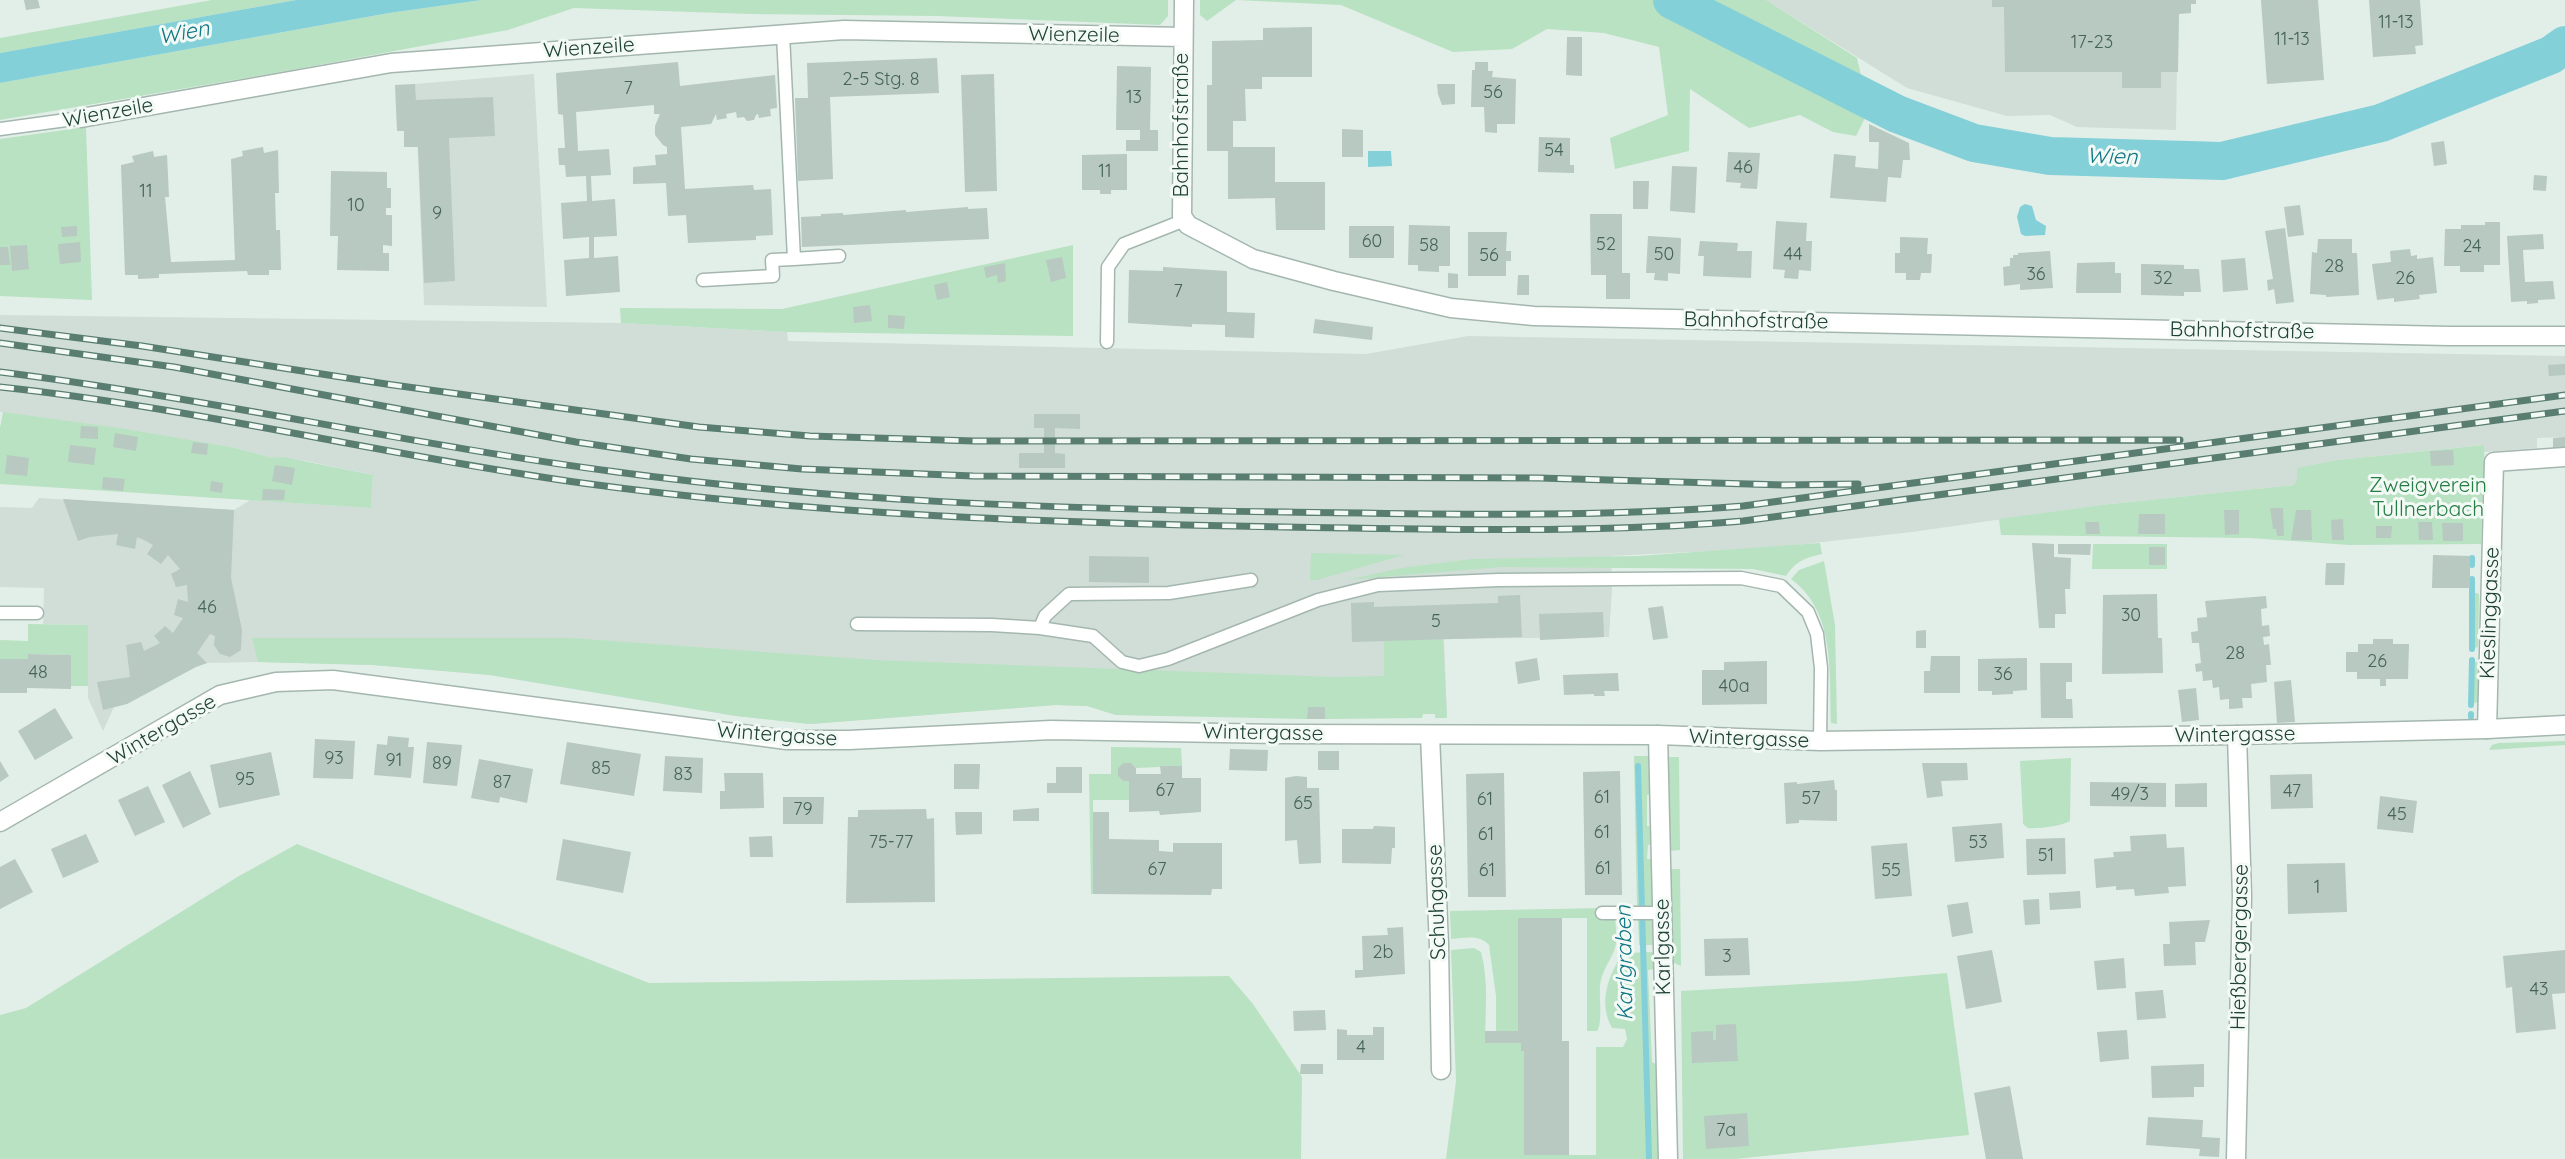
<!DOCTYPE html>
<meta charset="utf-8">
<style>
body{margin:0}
canvas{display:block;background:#e2eee8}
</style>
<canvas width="2565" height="1159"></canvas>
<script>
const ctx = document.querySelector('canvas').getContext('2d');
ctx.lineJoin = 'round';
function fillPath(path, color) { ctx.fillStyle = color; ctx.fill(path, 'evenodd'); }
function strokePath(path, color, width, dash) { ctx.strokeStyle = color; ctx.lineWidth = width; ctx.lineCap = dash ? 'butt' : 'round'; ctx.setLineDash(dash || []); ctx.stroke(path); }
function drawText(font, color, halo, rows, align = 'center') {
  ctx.font = font + ' Quicksand,sans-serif'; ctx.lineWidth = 6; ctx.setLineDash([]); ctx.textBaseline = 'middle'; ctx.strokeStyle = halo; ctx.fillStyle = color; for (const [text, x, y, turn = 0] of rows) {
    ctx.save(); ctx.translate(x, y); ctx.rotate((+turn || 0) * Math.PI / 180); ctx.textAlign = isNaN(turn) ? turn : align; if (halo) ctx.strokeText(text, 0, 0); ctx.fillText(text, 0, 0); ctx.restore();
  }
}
const built = new Path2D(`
 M1766 0H2178L2176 130 2077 127 2050 115 2007 116 1907 88Z
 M534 74 547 307 424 305 415 84Z
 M0 315 621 323 787 332 788 341 1366 354 1468 336 2565 356V437L2537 438V448L2484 452 2483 445 2338 460 2297 478 2294 485 2101 505 1912 532 1769 548 1611 556 1612 589 1609 637 1444 639 1447 718H1435V714H1422V718L1116 715 1087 706 1056 705 810 724 736 716 490 675 373 665 258 662 207 663 195 667 114 707 103 731 88 698V625L43 624 44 588 0 587V507L32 508 39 498 234 510 250 500 371 508 373 475 306 461 273 458 231 447 0 412Z`);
const green = new Path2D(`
 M212 0H296L0 53V38Z
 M482 0H1168V16L1160 25 938 16 751 14 574 8 508 30 286 71 0 120V83L389 13Z
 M1200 0H1766L1857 58 1869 110 1856 136 1833 132 1800 115 1749 128 1690 89 1689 151 1615 169 1610 138 1668 115 1659 47 1604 33 1547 29 1512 49 1453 52 1341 5 1236 0 1207 21 1200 15Z
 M86 127 92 300 0 296V139Z
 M1073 245V336L787 332 621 323 620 308 782 309Z
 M3 412 119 428 231 447 273 458 283 457 373 475 371 508 0 484V428Z
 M2484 445 2485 475 2483 482 2481 544 2349 545 2250 538 2001 535 1999 519 2101 505 2294 485 2297 478V468L2338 460Z
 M1820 543 1822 554C1805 558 1796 561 1786 576L1753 569 1501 567 1347 580 1401 568 1472 559 1638 556Z
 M2093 544H2167V569H2092Z
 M1311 553 1404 555 1317 580H1310Z
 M1824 561 1835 625 1837 724 1831 723C1829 673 1836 612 1791 579L1799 570Z
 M2470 591 2479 594 2478 647 2470 649Z
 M28 624 88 625V686H71V655L28 654V659H0V640L28 641Z
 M252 638H571L875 660 1335 677 1384 676V641L1443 639 1447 718H1435V714H1423L1422 718 1325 719 1324 707 1308 708 1307 719 1116 715 1087 706 1056 705 810 724 736 716 490 675 373 665 258 662Z
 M2470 660 2479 663 2478 702 2469 705Z
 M2565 741V745L2489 750 2492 745 2499 743Z
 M1111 747 1181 748 1182 766 1136 768 1131 763H1123L1118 768V776L1123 781H1129V800H1093V894H1091L1089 774H1111Z
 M1634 756H1651L1652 794 1647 795V826H1653V844L1648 845 1647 859H1653V906L1637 908Z
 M1668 757H1679L1680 850 1669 851Z
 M2071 758 2070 821C2062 826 2038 829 2028 828L2023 824V820L2020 761Z
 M297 844 649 983 1229 976 1253 1004 1302 1077 1301 1159H0V1015L26 1008 239 876Z
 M1669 869H1680L1681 966 1672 962 1669 955Z
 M1602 908 1615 918C1616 928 1618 942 1614 951 1609 963 1602 971 1600 985 1599 997 1603 1023 1597 1031H1587V918H1518V1031L1496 1032V996L1489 945C1479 934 1465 938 1451 939L1450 911Z
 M1638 917H1648L1655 921 1654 945H1639Z
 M1474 948 1481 952C1489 981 1485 1013 1485 1043H1521L1524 1051V1155H1596V1047H1623L1627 1039 1625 1029 1612 1028C1598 1002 1608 976 1623 953L1656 952V969L1648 970 1652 1062 1658 1065 1660 1159H1446L1456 1081 1451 950Z
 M1947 973 1969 1135 1735 1159H1683L1681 991 1855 981Z`);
const water = new Path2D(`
 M296 0H482L389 13 0 83V53Z
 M1368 151H1391L1392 166 1368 167Z
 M2025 204 2032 206 2036 220 2046 226 2045 235 2025 236 2021 234 2017 217 2020 207Z`);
const stream = new Path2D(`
 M2472 565V558
 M2472 649V579
 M2471 705 2472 660
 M2471 714V717
 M1638 766 1649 1159`);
const river = new Path2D(`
 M1672 0 1897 114 1974 143 2050 156 2222 161 2381 123 2551 55 2565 45`);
const building = new Path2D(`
 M24 0H38L40 8 26 10Z
 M1992 0H2196V4H2191V13L2179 14 2178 72H2161V88H2122V72H2005L2004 7H1992Z
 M2261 0H2318L2324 80 2267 84Z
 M2369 0H2420L2423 45 2415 46 2416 54 2373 57Z
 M1312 27V77H1262V89H1245L1246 121H1233V147H1275V182H1325V230H1276L1275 198 1228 199V151H1207V85H1212V41L1263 40V28Z
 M1567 37H1582V76L1566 75Z
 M937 58 939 93 830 97 833 179 798 181 795 98H808L807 63Z
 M678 62 680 86 775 75 777 108 770 109 771 116 759 118 758 114 756 115 754 120 747 121 744 117 737 118 736 112 726 114 727 118 717 120 716 114 711 124 681 127 685 189 753 185 754 190 771 189 773 235 756 236V240L688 243 686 215 668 216 666 183 633 184V167L656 165 655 155 667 154V147L663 145 655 135V126L660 114H654V105L576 112 578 151 609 149 611 175 591 176 592 201 615 199 617 236 594 237V258L618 256 620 292 566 296 564 260 589 258V237L563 239 561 203 587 201 586 176 566 177 565 165H559L558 148H565L563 115 558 114 556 73Z
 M1475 62H1488V71H1493L1492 77 1516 79 1515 124H1497V133L1485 132 1484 107H1471L1472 70H1475Z
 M1117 66 1151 67 1150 130H1158V151H1126V140H1140V130H1116Z
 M994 74 997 191 965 192 961 75Z
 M415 84 416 100 493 97 495 136 449 138 455 281 424 283 418 147H404V131H397L395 85Z
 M1437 84H1455V104L1442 105 1438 94Z
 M1869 124 1909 143 1910 160H1903L1901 178 1888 177 1886 202 1830 198 1834 154 1856 156 1855 167 1878 169 1879 142H1869Z
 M1342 129 1363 130V157H1342Z
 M1539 137 1570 138V165H1574V173L1538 172Z
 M2444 141 2447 164 2434 166 2431 143Z
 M263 147 264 153 278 150 279 193H275L276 230H280L281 270H269V275H248L247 271 159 274V278L138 279V275H125L121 165 134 162 132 156 153 151 154 157 167 155 169 197H165L171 262 235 260 231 159 243 156 242 151Z
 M1728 152 1760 153 1757 189 1740 188 1741 183 1726 182Z
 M1127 154V190H1111V194H1100V190H1082V155Z
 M1672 166 1697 167 1695 213 1670 211Z
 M331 171 387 172V188H391V208H386V215H392V246L383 245V253H389V271L337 270 338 236H330Z
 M2534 175 2547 176 2546 191 2533 190Z
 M1633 181H1649L1648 209H1633Z
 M2300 205 2304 235 2288 237 2284 207Z
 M968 207V209L987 208 989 239 802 247 801 217 821 216V214L843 213V215L906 210V212Z
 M1590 214H1622V273H1630V299H1606V275H1591Z
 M1776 221 1807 223 1806 241H1812L1811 271 1799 270 1798 279 1784 278 1785 270 1773 269Z
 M2485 222H2500V265H2484V272H2460V266H2444L2445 229H2461V225H2485Z
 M1409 225 1450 226V266H1439V272L1418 271V265H1408Z
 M77 226V236L62 237 61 227Z
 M1349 226H1394V258H1349Z
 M2285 228 2294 302 2276 304 2274 289 2268 291 2267 280 2273 279 2265 231Z
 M1468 232H1507L1506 251H1511V261H1506V276H1468Z
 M2543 234 2544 249 2523 250 2525 282 2553 281 2555 299 2538 300V303L2527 304V301L2511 302 2507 236Z
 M1648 236 1681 238 1680 274 1668 273V281L1654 280 1655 273H1646Z
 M1900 237 1928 238 1927 254H1932L1931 273H1921L1920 280H1906V273H1895V253H1900Z
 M2318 239H2352V253H2357L2359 295 2326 297V295L2310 294 2312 252 2317 253Z
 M1700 241 1738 243 1737 251H1752L1751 278 1703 276 1704 256H1698Z
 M80 242 81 262 60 264 58 244Z
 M27 245 29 269 12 271 10 246Z
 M0 247H8L10 265H0Z
 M2410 249 2411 256 2417 255V259L2433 257 2437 293 2419 295 2420 299 2394 302V298L2377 300 2372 264 2391 262 2390 251Z
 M2050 251 2053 288 2020 290V284L2004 286 2003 267 2010 266V258H2013V255H2018V253Z
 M1062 257 1066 278 1051 282 1046 260Z
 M2245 258 2248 290 2223 292 2221 260Z
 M2115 262V273H2121V293H2076L2077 263Z
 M1005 263 1006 281 998 283 997 275 986 278 984 267Z
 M2141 264 2184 265V269H2199L2201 292H2184V296L2141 295Z
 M1163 267 1227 271V312L1255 313 1254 338 1225 337V325L1192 324V327L1128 323 1129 270 1163 271Z
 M1448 273 1458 274V288H1448Z
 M1518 275H1529V295H1517Z
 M947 282 950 297 937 300 934 285Z
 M870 305 872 321 854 323 853 307Z
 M888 315 905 316 904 329 888 328Z
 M1315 319 1373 327 1372 340 1313 333Z
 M2565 364V375L2549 376 2548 365Z
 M1034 414H1080V429L1055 428V453L1065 454V468H1019V453H1044V428H1034Z
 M81 426 98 427V439L80 438Z
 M115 433 138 437 136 451 113 447Z
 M2565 437V448H2553V438Z
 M193 442 208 444 207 455 191 453Z
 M70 445 96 448 94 465 68 462Z
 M2453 450 2454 465 2431 466 2430 451Z
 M7 455 29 458 27 476 5 474Z
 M275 465 295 468 292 485 272 481Z
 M103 477 125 479 123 491 102 489Z
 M211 481 223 483 222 493 210 491Z
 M263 489 285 490 284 500H262Z
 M63 499 234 510 231 578 242 630 241 650 230 657 220 654 214 645 215 636 210 634 197 653 207 663 196 667 127 704 103 710 97 682 130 677 126 645 141 642 144 651 160 643 154 636 165 626 173 633 183 618 174 615 178 599 188 602 187 585 176 587 171 574 180 569 168 555 161 564 147 554 153 545 146 541 137 537 135 549 116 545 118 534 90 537 78 541Z
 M2270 508H2283L2284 536H2277L2276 529H2273Z
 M2224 510H2239V534L2225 535Z
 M2296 510H2311L2312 540H2291Z
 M2139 514H2165V534H2138Z
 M2343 519 2344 540H2332L2331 520Z
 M2085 522H2099L2100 534H2086Z
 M2418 522H2432L2433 540H2419Z
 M2442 523H2463V541H2443Z
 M2376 526H2392L2391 538H2376Z
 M2032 543 2054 544V557L2071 558 2070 589H2065L2066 614H2055V628H2039Z
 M2058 544H2091L2090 555 2058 554Z
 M2149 547H2165V565H2149Z
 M2433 555 2470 556V588H2432Z
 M1089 556 1149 557V583L1089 582Z
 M2326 563H2345L2344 585H2325Z
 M2157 594 2158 638H2162L2163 673 2102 674 2103 595Z
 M1520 595 1522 637 1352 642 1351 603 1374 602V607L1498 603V596Z
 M2266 596 2267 608 2261 609 2262 626 2269 625 2270 636 2263 637 2264 645 2269 644 2271 665H2266L2267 682 2251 684 2252 698H2242L2243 708 2229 709V699L2220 700 2219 687 2213 688 2212 680 2203 681 2202 671 2196 672 2195 664 2201 663 2199 643H2192L2191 632 2198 631 2197 618 2207 617 2205 601Z
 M1663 606 1668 638 1653 640 1648 608Z
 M1603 612 1604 637 1540 640 1539 614Z
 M1926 630V648H1916V631Z
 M2373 639H2393V644H2409L2408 679H2386V686H2380V679H2357V672H2346V652H2358V644H2373Z
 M28 654 71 655V689L27 688V693H0V659H28Z
 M1931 656H1960V693H1924V671H1930Z
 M1537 658 1540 680 1518 684 1515 662Z
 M2027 658V690L2013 691V694L1992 695V691H1978V659Z
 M1767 661V704L1702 705V670H1724V662Z
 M2040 663H2072V682H2066V699H2072L2073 718H2041Z
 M1618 673 1619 691H1604L1605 696H1594V694L1564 695 1563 675Z
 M2291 680 2295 722 2277 723 2274 682Z
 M2196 688 2199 720 2182 722 2178 690Z
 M1308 707H1325V719H1307Z
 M55 708 73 738 35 760 18 731Z
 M388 736 409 738 408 747H414L411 778 374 775 377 744 387 745Z
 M315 739 355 741 353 779 313 778Z
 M427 742 462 745 457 786 423 783Z
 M567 742 641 754 634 796 560 784Z
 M1230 749 1268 750 1267 771 1229 770Z
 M1318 751H1339V770H1318Z
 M271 752 280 795 219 808 210 765Z
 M665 756 703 758 702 793 663 791Z
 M479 759 533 769 527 803 500 797 499 803 471 798Z
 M0 761 9 776 0 782Z
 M1123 763H1131L1136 768V774H1161L1160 766H1182V778H1201V812L1160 815 1159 811 1129 812V781H1123L1118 776V768Z
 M1922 763H1967L1968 780 1941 781 1943 796 1927 798Z
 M954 764H980L979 789H954Z
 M1056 767H1082V793H1047V783H1056Z
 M190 771 211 814 183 828 162 785Z
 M1620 771 1622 895H1585L1583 772Z
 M724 773H763L764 808 720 809V791H725Z
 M1504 773 1506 897H1468L1466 774Z
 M2312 774 2313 808 2271 809 2270 775Z
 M1296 776 1307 777V788H1319L1321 863 1299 864 1297 840 1285 841V778Z
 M1834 780 1835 790H1837V821L1799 820V823L1786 824 1784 783 1797 782V784Z
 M2090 782 2166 783V807L2090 806Z
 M2207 783V807H2175V784Z
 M148 786 165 822 135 836 118 800Z
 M2380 796 2417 801 2413 833 2377 829Z
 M783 797H824L823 824H783Z
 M1039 808V821H1013V810Z
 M926 809 927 819 934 818 935 902 846 903 848 817H858V810Z
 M955 812H982V834L956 835Z
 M1093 812H1109V839L1159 840V851L1173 852V843H1222V889H1212L1211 895 1093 894Z
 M2002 823 2004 858 1955 862 1952 827Z
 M1374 826 1395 827V848H1392L1391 864 1342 863V829H1373Z
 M86 834 99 862 63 878 51 849Z
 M2166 834 2167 848 2184 847 2186 886 2168 887 2169 893 2135 896 2134 889 2116 890V886L2096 888 2094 859 2114 857 2113 852 2131 851 2130 836Z
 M772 836 773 857H750L749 837Z
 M2065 838 2066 874 2027 875 2026 839Z
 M563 839 631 852 623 893 556 880Z
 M1907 843 1912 896 1875 899 1871 846Z
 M15 859 33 892 0 909V867Z
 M2345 863 2347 912 2288 914 2287 864Z
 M2080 891 2081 908 2050 910 2049 893Z
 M2039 899 2040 924 2025 925 2023 900Z
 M1968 902 1973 933 1952 937 1947 905Z
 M1518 918H1562V1041H1569V1155H1524V1051H1521V1043H1485V1031H1518Z
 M2210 920 2205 942H2195L2196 965 2164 966 2163 944H2170L2169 922Z
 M1403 927 1405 974 1355 978V970H1363L1362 936 1388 935 1387 928Z
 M1748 938 1750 975 1705 976 1704 939Z
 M1992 950 2002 1002 1966 1009 1957 956Z
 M2565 950V993L2552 994 2556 1029 2516 1033 2512 987 2506 988 2503 956Z
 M2124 958 2126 988 2097 990 2094 961Z
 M2163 990 2166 1018 2137 1020 2135 992Z
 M1325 1010 1326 1030 1294 1031 1293 1011Z
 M1736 1024 1738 1061 1692 1063 1691 1032 1713 1031V1040H1716V1025Z
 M1373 1027H1384V1060H1337V1029L1347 1030V1035H1373Z
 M2127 1030 2129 1059 2100 1062 2097 1032Z
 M1301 1064H1323V1074H1300Z
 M2204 1064V1087H2194V1097L2152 1098 2151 1066Z
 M2010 1086 2023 1159H1986L1974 1093Z
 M1747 1113 1749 1146 1706 1149 1704 1116Z
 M2148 1117 2203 1120 2202 1137 2220 1138 2219 1157 2199 1156 2200 1149 2146 1145Z`);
const service = new Path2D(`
 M0 129 81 118
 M794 259 839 256
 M703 280 773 276 772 260 794 259 783 34
 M1107 342 1108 267 1124 244 1185 220
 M0 613H37
 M857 624 992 625 1040 628 1045 616 1069 594 1169 593 1251 580
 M1040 628 1093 636 1122 662 1139 666 1168 659 1318 600 1378 585 1498 580 1741 578 1781 586 1808 612 1817 634 1821 668 1820 741
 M1602 913H1662`);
const minor = new Path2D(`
 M1184 0 1182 216 1188 225 1253 259 1334 281 1451 308 1534 316 2449 336H2565
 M81 118 391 63 844 30 1183 37
 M2487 729 2494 462 2565 457
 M1430 735 1439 946 1441 1070
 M1658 735 1668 1159
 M2236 1159 2242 896 2237 735`);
const tertiary = new Path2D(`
 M0 822 220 695 276 682 333 680 787 740H849L1051 730 1279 734 1658 735 1820 741 2237 735 2487 729 2565 725`);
const rail = new Path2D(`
 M0 328 142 346 386 384 699 427 810 436 974 441 2180 440
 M0 343 174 367 576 442 691 459 802 469 973 476 1539 478 1784 485 1858 484
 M0 372C207 398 411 445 617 472 839 502 1062 509 1286 512 1438 514 1591 518 1743 506L2565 395
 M0 387C196 408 387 456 582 483 816 515 1050 523 1285 527 1438 529 1590 534 1743 521L2565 411`);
const numberNames = [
 ["11-13",2396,23],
 ["11-13",2292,40],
 ["17-23",2092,43],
 ["2-5 Stg. 8",881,80],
 ["7",628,89],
 ["56",1493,93],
 ["13",1134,98],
 ["54",1554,151],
 ["46",1743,168],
 ["11",1105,172],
 ["11",146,192],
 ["10",356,206],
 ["9",437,214],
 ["60",1372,242],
 ["52",1606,245],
 ["58",1429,246],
 ["24",2472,247],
 ["50",1664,255],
 ["44",1793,255],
 ["56",1489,256],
 ["28",2334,267],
 ["36",2036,275],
 ["32",2163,279],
 ["26",2405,279],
 ["7",1178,292],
 ["46",207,608],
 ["30",2131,616],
 ["5",1436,622],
 ["28",2235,654],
 ["26",2377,662],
 ["48",38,673],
 ["36",2003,675],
 ["40a",1734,687],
 ["93",334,759],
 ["91",394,761],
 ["89",442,764],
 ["85",601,769],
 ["83",683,775],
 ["95",245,780],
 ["87",502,783],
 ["67",1165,791],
 ["47",2292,792],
 ["49/3",2130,795],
 ["61",1602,798],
 ["57",1811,799],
 ["61",1485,800],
 ["65",1303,804],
 ["79",803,810],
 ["45",2397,815],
 ["61",1602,833],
 ["61",1486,835],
 ["75-77",891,843],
 ["53",1978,843],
 ["51",2046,856],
 ["61",1603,869],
 ["67",1157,870],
 ["61",1487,871],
 ["55",1891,871],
 ["1",2317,888],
 ["2b",1383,953],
 ["3",1727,957],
 ["43",2539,990],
 ["4",1361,1048],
 ["7a",1726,1131]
];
const streetNames = [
 ["Wienzeile",1074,35,1],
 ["Wienzeile",589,48,-4],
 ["Wienzeile",108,113,-10],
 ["Bahnhofstraße",1182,125,-90],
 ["Bahnhofstraße",1756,321,1],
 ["Bahnhofstraße",2242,331,1],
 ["Kieslinggasse",2490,613,-88],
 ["Wintergasse",162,730,-30],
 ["Wintergasse",1263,733,1],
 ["Wintergasse",777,735,4],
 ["Wintergasse",2235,735,-1],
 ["Wintergasse",1749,739,2],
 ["Schuhgasse",1437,902,-92],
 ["Karlgasse",1663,947,-91],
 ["Hießbergergasse",2240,947,-89]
];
const parkNames = [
 ["Zweigverein",2428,486],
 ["Tullnerbach",2428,510]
];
const waterNames = [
 ["Wien",184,33,-10],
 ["Wien",2112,157,2],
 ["Karlgraben",1625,963,-91]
];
fillPath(built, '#d0ded7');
fillPath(green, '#b9e2c2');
fillPath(water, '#84d0d9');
strokePath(stream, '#84d0d9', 6);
strokePath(river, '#84d0d9', 38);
fillPath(building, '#b7c9c1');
strokePath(service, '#a4b7af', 15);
strokePath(minor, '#a4b7af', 21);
strokePath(tertiary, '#a4b7af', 21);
strokePath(service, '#fff', 12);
strokePath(minor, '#fff', 18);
strokePath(tertiary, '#fff', 18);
strokePath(rail, '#5a7d72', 7);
strokePath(rail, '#f3faf6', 4.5, [14]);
drawText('18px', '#46645a', null, numberNames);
drawText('21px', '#204237', '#f3faf6', streetNames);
drawText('21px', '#257d44', '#f3faf6', parkNames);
drawText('italic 22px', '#127785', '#f3faf6', waterNames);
</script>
